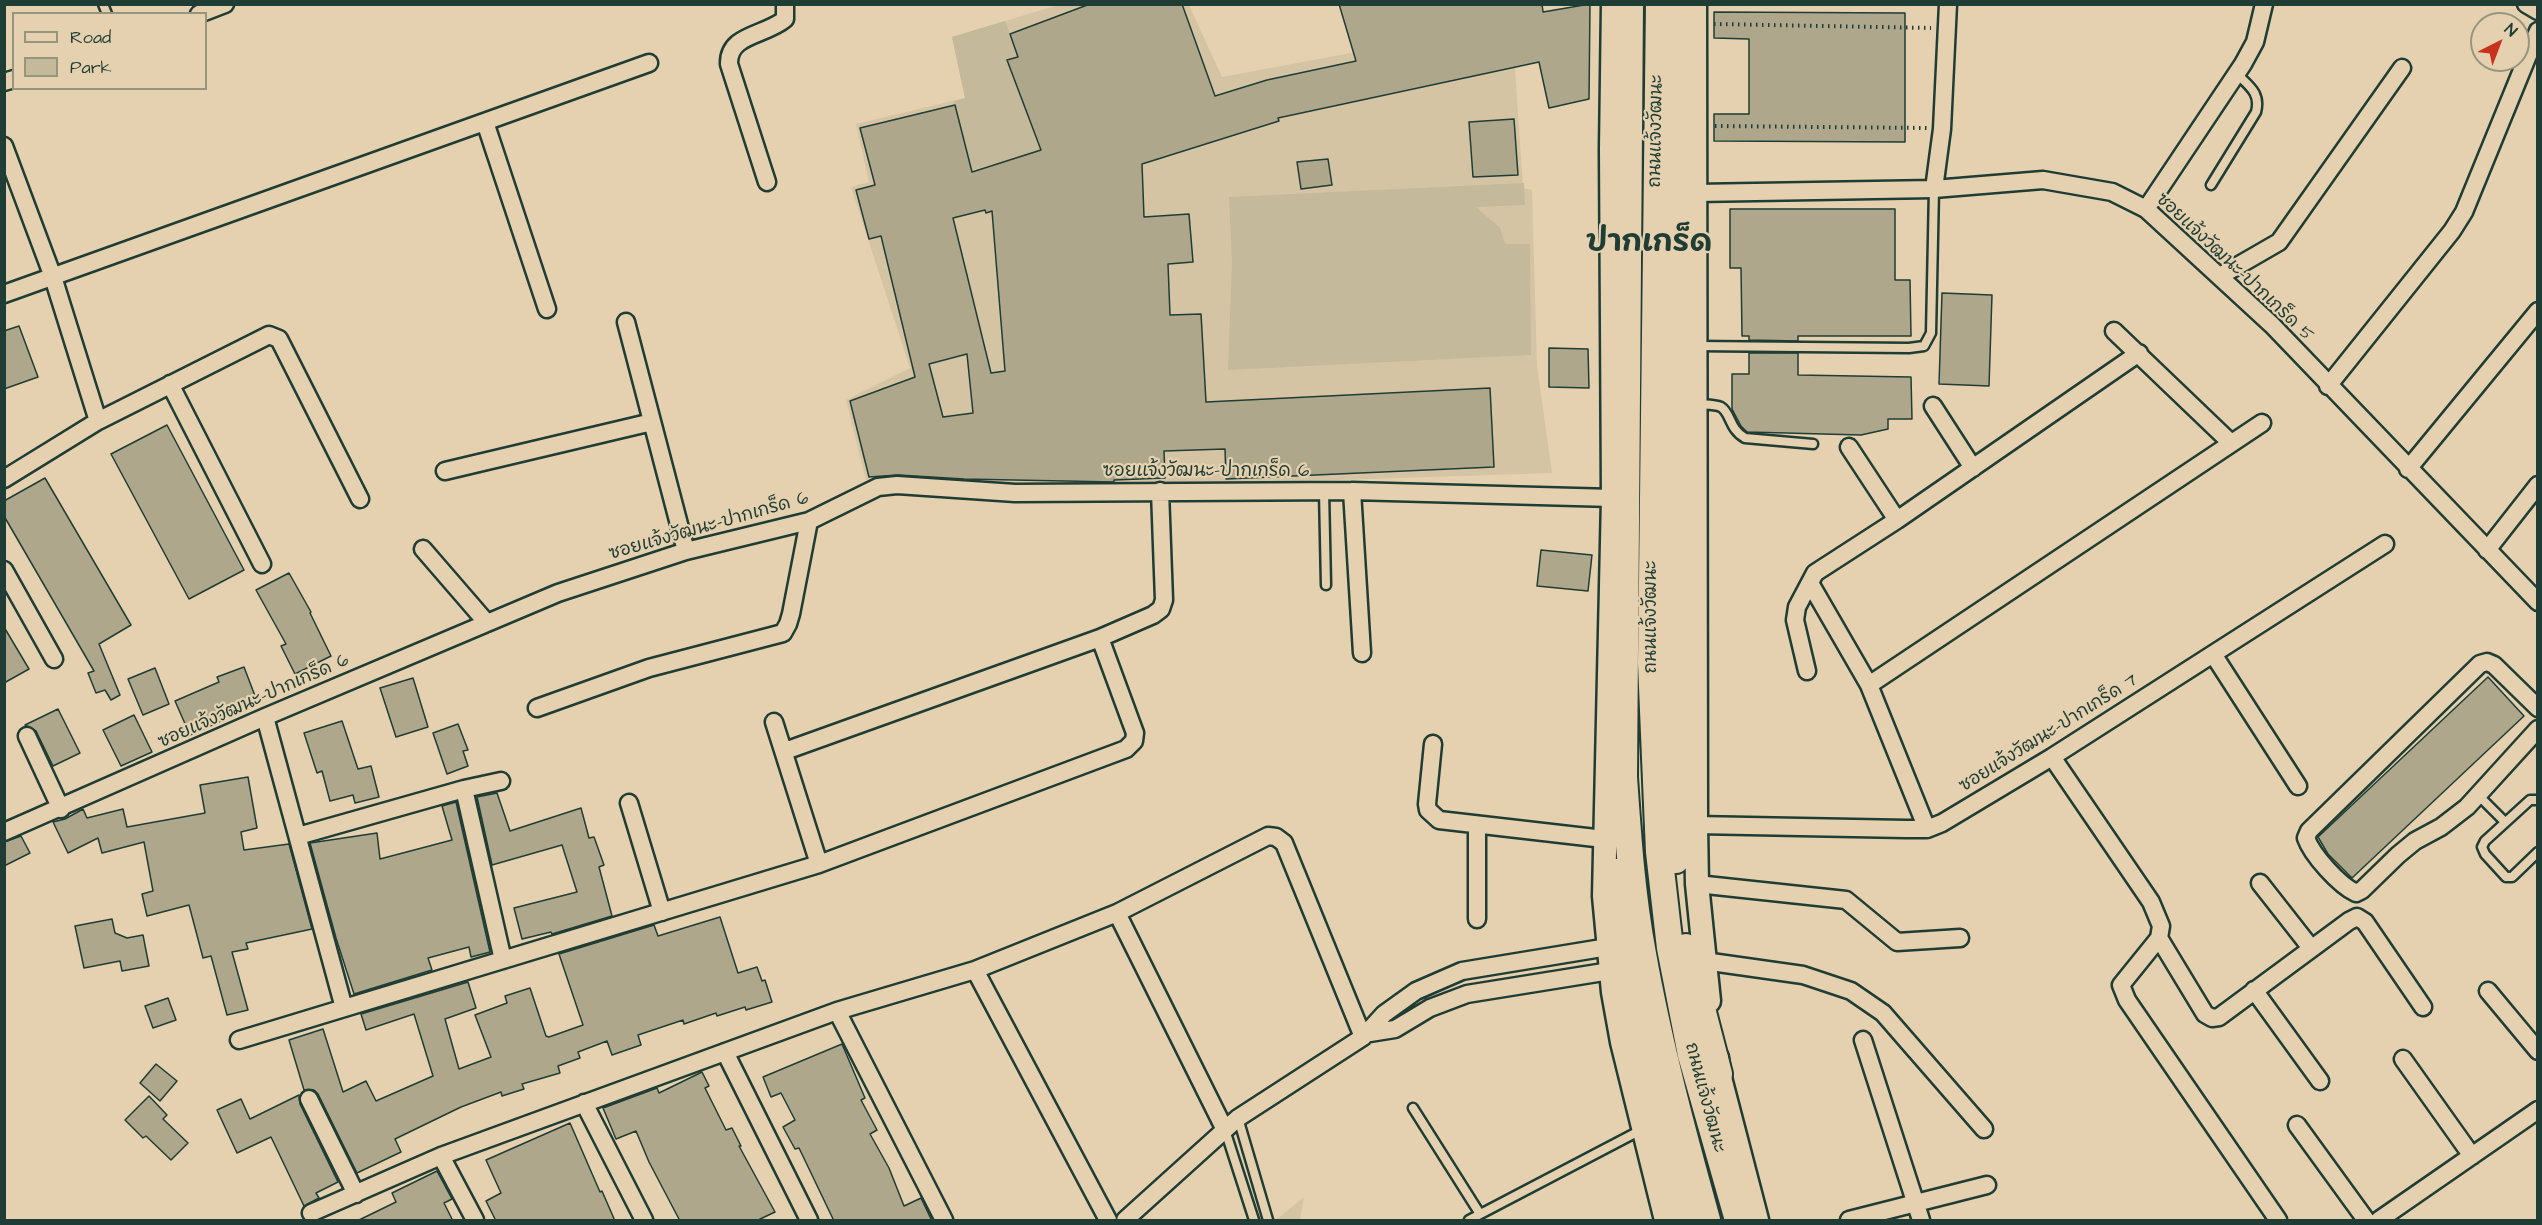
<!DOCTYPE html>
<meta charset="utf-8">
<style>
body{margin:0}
#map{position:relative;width:2542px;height:1225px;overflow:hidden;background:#e5d1af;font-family:"Architects Daughter",sans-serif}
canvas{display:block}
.frame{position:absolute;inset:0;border:6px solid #1f3d34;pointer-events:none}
.legend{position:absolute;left:12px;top:12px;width:195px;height:78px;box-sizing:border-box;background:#e5d1af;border:2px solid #96967e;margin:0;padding:8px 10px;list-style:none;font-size:18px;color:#1f3d34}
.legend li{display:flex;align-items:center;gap:12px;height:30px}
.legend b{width:30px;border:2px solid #96967e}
.north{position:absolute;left:2470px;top:12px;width:60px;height:60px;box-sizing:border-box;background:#e5d1af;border:2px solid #96967e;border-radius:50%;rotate:42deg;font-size:16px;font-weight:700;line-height:24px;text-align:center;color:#1f3d34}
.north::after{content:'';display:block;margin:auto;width:21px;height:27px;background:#c8321e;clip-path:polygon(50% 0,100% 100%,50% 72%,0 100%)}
</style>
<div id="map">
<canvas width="2542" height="1225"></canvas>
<div class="frame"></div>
<ul class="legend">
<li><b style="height:8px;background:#e5d1af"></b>Road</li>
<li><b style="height:16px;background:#c4b99a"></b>Park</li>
</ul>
<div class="north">N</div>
</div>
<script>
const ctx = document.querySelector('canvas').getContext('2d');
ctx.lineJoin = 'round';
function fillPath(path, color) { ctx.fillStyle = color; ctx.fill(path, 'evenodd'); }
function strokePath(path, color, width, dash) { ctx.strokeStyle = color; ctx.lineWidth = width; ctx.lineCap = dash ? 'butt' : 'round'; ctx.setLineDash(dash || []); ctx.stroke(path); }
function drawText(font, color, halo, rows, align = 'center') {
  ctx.font = font + ' "Architects Daughter","Playpen Sans Thai",sans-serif'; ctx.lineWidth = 4.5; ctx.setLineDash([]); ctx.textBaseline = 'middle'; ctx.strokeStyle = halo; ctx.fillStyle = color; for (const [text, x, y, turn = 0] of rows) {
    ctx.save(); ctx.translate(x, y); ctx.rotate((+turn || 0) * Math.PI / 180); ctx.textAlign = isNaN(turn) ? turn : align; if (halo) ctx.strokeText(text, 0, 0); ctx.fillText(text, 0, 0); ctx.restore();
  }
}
const built = new Path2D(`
 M1058 5H1189L1222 77 1512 23 1523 188 1532 190 1537 366 1552 473 1126 487 958 486 866 480 846 400 910 368 851 187 869 182 856 124 965 98 952 37Z
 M1304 1197 1300 1220H1276Z`);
const green = new Path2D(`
 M1005 21 1053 147 972 170 954 101 965 98 952 37Z
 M1524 183 1525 205 1476 207 1500 228 1505 244H1530L1531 355 1228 370 1232 262 1229 197Z`);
const building = new Path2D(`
 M1090 4H1182L1215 96 1267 80 1356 61 1339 4H1542L1543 12 1590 4 1589 99 1549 108 1539 62 1278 118 1279 121 1142 164 1144 217 1189 214 1193 262 1168 264 1170 315 1201 314 1206 402 1490 388 1494 467 1226 479 1225 449 1164 451 1165 478 1114 480V482L964 479 898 475 869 477 850 401 915 377 881 236 869 239 856 190 875 185 860 128 955 105 972 172 1041 150 1007 60 1018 57 1010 34ZM985 210 986 213 992 211 1005 371 991 373 953 218ZM967 354 973 413 943 417 929 364Z
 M1714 12 1905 13V142L1714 141V114H1749V39L1714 38Z
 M1514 119 1518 175 1473 177 1469 122Z
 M1328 159 1332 185 1301 189 1297 162Z
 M1730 209H1895V280H1910L1911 336H1798V341L1749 340V336H1742L1741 268H1730Z
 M1942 293 1992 295 1989 386 1939 384Z
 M19 326 38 377 4 389V331Z
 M1549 348 1588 349 1589 388 1549 387Z
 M1749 353H1798V375L1911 377 1912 419H1888V429L1861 435 1747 432 1741 426 1732 409V374H1749Z
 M167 425 244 570 189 599 111 454Z
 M45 478 131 625 99 644 120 695 111 700 105 690 96 693 88 673 94 671 4 516V501Z
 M1541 550 1592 555 1588 591 1537 586Z
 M289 573 311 612 310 613 331 656 295 674 281 646 286 644 256 590Z
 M4 627 29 669 4 683Z
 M244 667 257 701 220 715 223 720 190 735 175 701 219 682 217 677Z
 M155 668 169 704 143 715 128 679Z
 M2488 677 2524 716 2352 878 2328 854 2318 837Z
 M413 678 428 727 396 737 380 688Z
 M58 709 80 753 53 766 36 731 25 725Z
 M134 715 152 752 121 766 103 730Z
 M342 721 358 769 371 766 379 797 355 803 353 795 330 801 322 771 317 773 304 733Z
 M458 724 468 750 463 751 468 766 447 774 433 733Z
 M248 777 257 828 241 832 244 850 289 844 312 929 246 943 248 949 232 952 248 1010 227 1015 211 956 203 958 189 905 147 916 142 894 153 891 144 842 102 853 98 838 68 853 53 822 65 819 83 809 87 818 123 809 127 827 205 813 200 785Z
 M497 793 510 831 581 808 589 838 594 837 604 865 599 867 612 916 552 934 551 932 522 939 514 908 577 892 562 845 492 865 477 797Z
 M456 802 490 952 471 957 469 947 428 958 432 970 354 994 336 938 310 843 377 833 380 859 452 840 442 806Z
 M21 836 30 853 4 866V842Z
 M720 917 738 973 757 967 762 981 765 980 772 1002 746 1010 745 1007 717 1016 716 1013 684 1024 683 1020 638 1035 641 1045 612 1055 607 1041 578 1052 580 1058 558 1066 560 1073 522 1084 524 1089 502 1096 501 1092 461 1107 395 1139 401 1152 357 1173 318 1094 314 1090H304L289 1040 323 1029 343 1092 366 1081 376 1101 433 1076 414 1014 366 1030 361 1014 468 982 476 1008 445 1019 459 1069 491 1057 475 1015 507 1003 505 996 530 988 546 1036 549 1037 583 1025 559 954 654 925 658 936Z
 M112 919 115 933 127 938 143 935 149 966 122 971 120 961 84 968 75 926Z
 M168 998 176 1020 153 1028 145 1006Z
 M842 1044 865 1098 861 1100 877 1130 870 1134 889 1168 904 1206 921 1198 932 1221H834L799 1148 795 1149 783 1127 795 1120 781 1093 771 1097 763 1077Z
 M156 1064 177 1081 160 1101 140 1083Z
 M702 1072 709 1086 705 1088 726 1130 732 1128 741 1146H739L775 1212 756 1221H680L649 1162 636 1131 616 1139 603 1108 657 1088 659 1093Z
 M299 1095 300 1104 338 1182 316 1193 319 1198 304 1206 271 1137 237 1153 217 1110 241 1099 250 1119Z
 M149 1096 167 1115 163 1119 188 1143 171 1160 146 1136 143 1138 125 1120Z
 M570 1123 600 1192 602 1191 615 1221H496L486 1201 501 1193 486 1160Z
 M437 1171 452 1199 444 1203 453 1221H357L396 1202 392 1193Z`);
const path = new Path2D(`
 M1714 24 1931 28
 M1715 126 1927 128`);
const lane = new Path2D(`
 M103 4 107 14
 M2211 185 2256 112C2261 93 2249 86 2237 74
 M1696 346 1909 348 1924 346 1931 333 1934 189
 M1696 404C1704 405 1714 404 1721 407 1731 413 1729 429 1745 438L1813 444
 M1324 491 1326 585
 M2478 795 2505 822
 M2538 800H2530L2485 841 2482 847 2485 854 2506 877H2512L2538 852
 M1413 1108 1480 1214
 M1238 1118 1268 1220
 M1225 1130 1254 1220
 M1469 1220 1641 1130`);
const street = new Path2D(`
 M2526 4 2538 11
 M199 14 225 4
 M4 82 14 79
 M485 122 547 309
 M4 146 53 277 98 421
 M767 182 729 64C728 34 765 36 785 19V4
 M1934 189 1942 129 1948 4
 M1696 193 1934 189 2043 180 2112 192 2146 209 2272 325 2538 602
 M2146 209 2243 64 2255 42 2264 4
 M2220 276 2279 242 2402 68
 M4 294 649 63
 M626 322 686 551
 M2114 331 2231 443
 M170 384 262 564
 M2328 386 2452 231 2464 212 2538 31
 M1933 406 1973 468
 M1849 447 1897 520
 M2408 469 2538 311
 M445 471 652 422
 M4 479 98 421 269 335 279 339 360 499
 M1352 491 1362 653
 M423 549 487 623
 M2487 550 2538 485
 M4 570 54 659
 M1810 583 1869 685 1927 829
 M2213 654 2298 786
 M1807 671 1795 620 1797 607 1815 573 1897 520 2139 353
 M1869 685 2262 423
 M537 708 649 668 783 633 788 624 791 614 809 521
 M2538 708 2494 665 2487 662 2480 664 2309 831 2306 838C2312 855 2339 885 2356 893L2362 890 2398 855 2415 841 2441 827 2467 807 2538 729
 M265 717 344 1008
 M774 722 819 864
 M27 736 61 809
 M1433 744 1427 804 1428 810 1439 820 1604 839
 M785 751 1100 638 1153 615 1161 609 1164 600 1160 491
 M2052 757 2151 902 2161 926 2159 938 2121 985 2127 1000 2278 1220
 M464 789 503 960
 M629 803 662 912
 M1696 825 1906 829H1927L1942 823 2052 757 2385 544
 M4 832 265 717 558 593 686 551 809 521 878 487 897 485 1015 493 1352 491 1613 498
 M298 836 464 789 501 781
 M2260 883 2311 948
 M1697 884 1846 900 1897 942 1960 938
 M1117 913 1225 1130
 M1477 919V825
 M2159 938 2205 1014 2212 1018 2219 1017 2349 921 2357 917 2365 922 2423 1007
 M1704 961 1803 975 1851 991 1883 1013 1984 1129
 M975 970 1108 1220
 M2254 990 2320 1081
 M2488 991 2538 1051
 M837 1011 944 1220
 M1370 1033 1395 1029 1430 1008 1467 994 1610 971
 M239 1040 819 864 1126 749 1134 741 1135 733 1100 638
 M1863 1040 1921 1220
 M725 1052 809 1220
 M2403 1059 2472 1156
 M309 1099 356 1194
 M584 1103 644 1220
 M2297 1125 2366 1220
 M441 1156 475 1220
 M311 1213 441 1156 837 1011 975 970 1117 913 1268 836 1276 837 1284 843 1363 1037
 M1125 1220 1238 1118 1363 1037 1384 1014 1416 991 1462 971 1608 947
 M1849 1220 1987 1185
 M2379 1220 2538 1110`);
const secondary = new Path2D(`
 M1613 4 1611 149 1613 498 1604 896 1613 992 1622 1042 1666 1220
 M1695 4 1696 825 1697 884 1709 1001
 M1717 1058 1719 1074 1757 1220`);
const primary = new Path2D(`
 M1630 4 1624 777C1628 836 1632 895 1643 954 1659 1044 1683 1133 1707 1220
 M1659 4 1651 663 1659 852 1670 948 1691 1055 1738 1220
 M1676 860 1674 697 1677 464 1676 5
 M1617 872C1619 992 1655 1106 1687 1220
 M1686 947 1719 1074`);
const streetNames = [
 ["ถนนแจ้งวัฒนะ",1657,131,-89],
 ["ซอยแจ้งวัฒนะ-ปากเกร็ด 5",2234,268,43],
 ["ซอยแจ้งวัฒนะ-ปากเกร็ด 6",1206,472],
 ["ซอยแจ้งวัฒนะ-ปากเกร็ด 6",709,527,-16],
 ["ถนนแจ้งวัฒนะ",1652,617,-90],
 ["ซอยแจ้งวัฒนะ-ปากเกร็ด 6",254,702,-24],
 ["ซอยแจ้งวัฒนะ-ปากเกร็ด 7",2049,734,-32],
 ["ถนนแจ้งวัฒนะ",1704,1098,75]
];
const townNames = [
 ["ปากเกร็ด",1649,245]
];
fillPath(built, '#d4c4a4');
fillPath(green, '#c4b99a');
fillPath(building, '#aea78c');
strokePath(building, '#1f3d34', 1.5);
strokePath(lane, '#1f3d34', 13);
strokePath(street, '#1f3d34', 21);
strokePath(secondary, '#1f3d34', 27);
strokePath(primary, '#1f3d34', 30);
strokePath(path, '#1f3d34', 4, [1.5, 4.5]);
strokePath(lane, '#e5d1af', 8);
strokePath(street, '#e5d1af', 16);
strokePath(secondary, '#e5d1af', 22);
strokePath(primary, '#e5d1af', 26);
drawText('18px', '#1f3d34', '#e5d1af', streetNames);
drawText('bold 30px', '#1f3d34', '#e5d1af', townNames);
</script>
